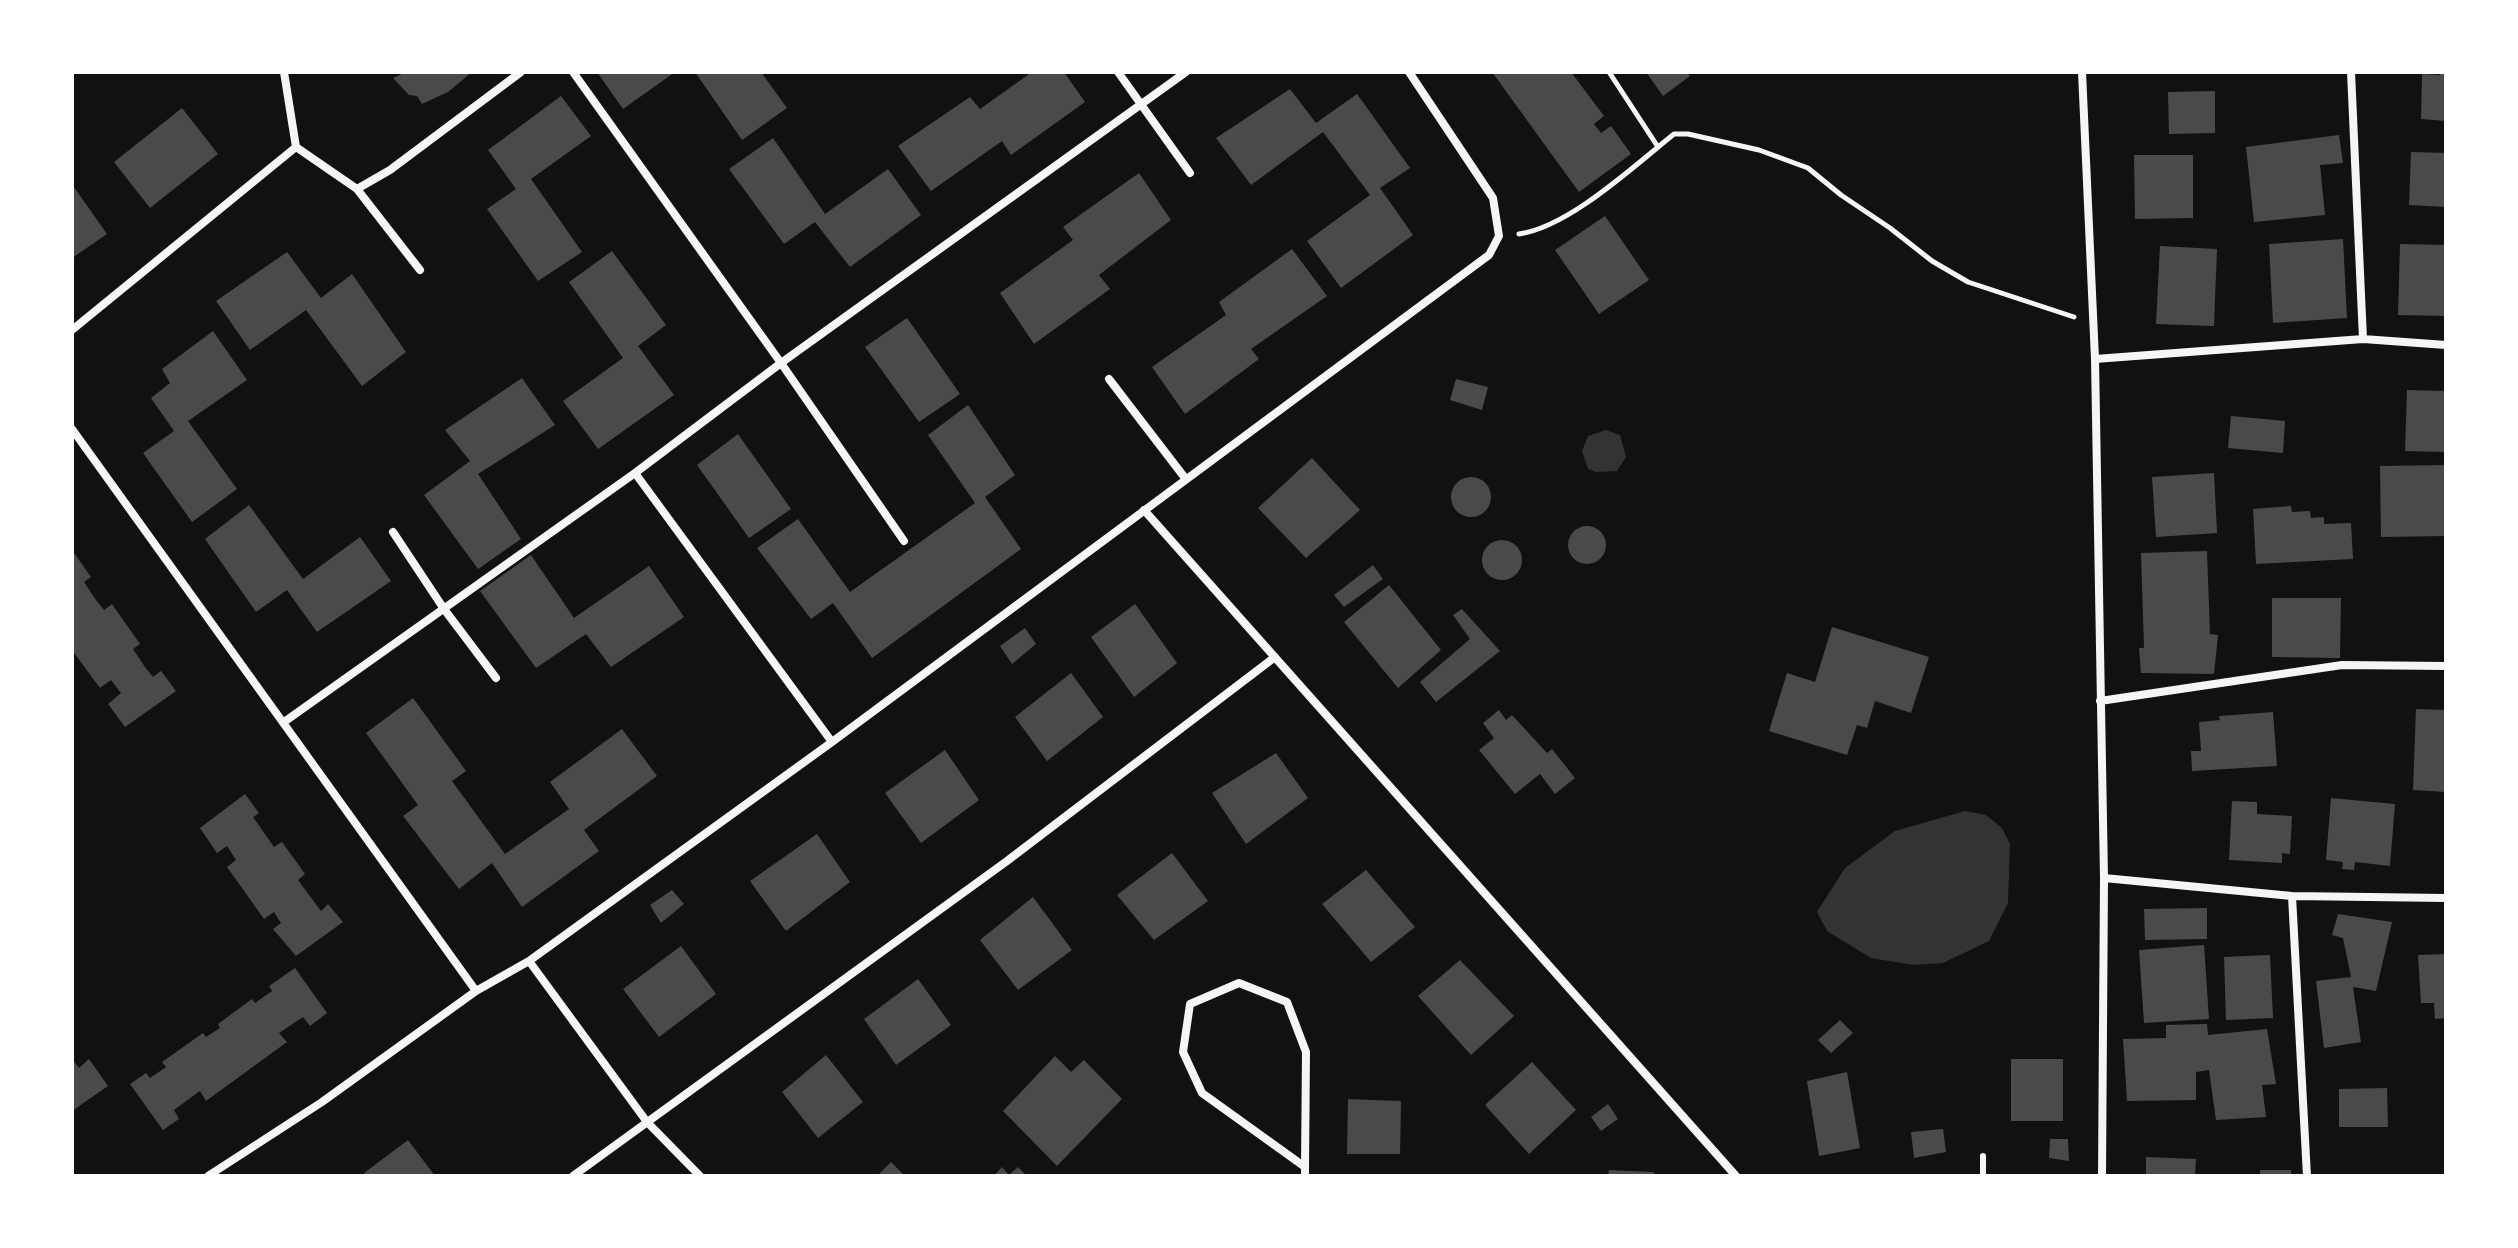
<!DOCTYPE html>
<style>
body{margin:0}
#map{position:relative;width:2518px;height:1248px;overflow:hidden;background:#111;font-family:Overpass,sans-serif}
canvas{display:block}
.frame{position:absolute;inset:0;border:74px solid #fff;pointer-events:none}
</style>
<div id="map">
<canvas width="2518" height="1248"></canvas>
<div class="frame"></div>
</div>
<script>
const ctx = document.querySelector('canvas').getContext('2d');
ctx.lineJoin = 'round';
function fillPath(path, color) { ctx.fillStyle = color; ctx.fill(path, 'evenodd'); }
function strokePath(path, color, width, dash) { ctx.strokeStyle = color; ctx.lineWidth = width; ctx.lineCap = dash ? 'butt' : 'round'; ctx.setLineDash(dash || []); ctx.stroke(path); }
const water = new Path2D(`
 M1606 430 1620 435 1626 457 1617 471 1596 472 1588 469 1582 451 1588 436Z
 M1965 811 1986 815 2002 828 2010 844 2008 903 1989 941 1943 963 1913 965 1871 958 1827 931 1817 912 1845 868 1895 831Z`);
const building = new Path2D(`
 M406 72H472L448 92 422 104 417 96 409 95 393 78Z
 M597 72H675L623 109Z
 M695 72H761L787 108 742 140Z
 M1032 72H1064L1085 102 1011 155 1002 141 931 191 898 146 970 97 980 109Z
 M1492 72H1571L1604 116 1594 124 1601 133 1611 126 1631 154 1579 192Z
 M1646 72H1687L1690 76 1663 96Z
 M2440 72H2446V121L2421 119 2422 74 2440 75Z
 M1290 89 1316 123 1357 94 1410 168 1380 188 1413 235 1341 288 1307 241 1370 195 1323 132 1251 185 1216 138Z
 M2215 91V133L2169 134 2168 92Z
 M561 96 591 136 531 179 582 252 538 281 487 209 516 189 488 150Z
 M182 108 218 154 150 208 114 162Z
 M2339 135 2343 163 2320 165 2325 215 2254 222 2246 147Z
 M773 138 825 214 888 169 921 215 850 267 815 222 784 244 729 169Z
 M2411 152 2446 153V207L2409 205Z
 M2134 155H2193V218L2135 219Z
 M1139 173 1171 220 1099 275 1110 289 1034 344 1000 293 1073 240 1063 227Z
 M74 187 107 234 72 258V188Z
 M1605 216 1649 280 1599 314 1555 250Z
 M2343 239 2347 318 2273 323 2269 244Z
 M2400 244 2446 245V316L2398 315Z
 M2160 246 2217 249 2214 326 2156 324Z
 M1292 249 1327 296 1251 349 1259 359 1185 414 1152 367 1226 315 1219 302Z
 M612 251 666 325 638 346 674 395 598 449 563 401 623 358 569 282Z
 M287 252 321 298 352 274 406 352 362 386 306 310 250 350 216 301Z
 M907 318 960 394 919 422 865 347Z
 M213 331 247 380 188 421 237 489 192 522 143 453 174 431 151 398 170 383 162 369Z
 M522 378 555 425 478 474 521 539 478 569 424 495 470 461 445 430Z
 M1456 379 1488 387 1482 410 1450 400Z
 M2407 390 2446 391V452L2405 451Z
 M968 405 1015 475 985 497 1021 549 872 658 833 603 811 619 757 548 798 519 850 592 975 503 928 435Z
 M2231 416 2285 421 2283 453 2228 448Z
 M738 434 791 509 749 538 697 465Z
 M1312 458 1360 510 1306 558 1258 508Z
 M2446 465V536L2381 537 2380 466Z
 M2214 473 2217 533 2156 537 2152 477Z
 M1451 497a20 20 0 1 1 40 0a20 20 0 1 1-40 0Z
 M249 505 303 579 360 537 391 581 317 632 287 590 256 612 205 539Z
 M2291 506 2292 512 2310 511 2311 518 2324 517V524L2351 523 2353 559 2256 564 2253 509Z
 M1568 545a19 19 0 1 1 38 0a19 19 0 1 1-38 0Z
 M1482 560a20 20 0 1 1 40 0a20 20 0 1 1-40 0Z
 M72 550 91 577 84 582 96 600 104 610 112 604 140 644 133 649 145 667 153 677 161 671 176 691 125 727 108 704 121 693 111 680 100 688 72 650Z
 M2207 551 2210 634 2218 635 2214 674 2141 673 2139 648H2144L2141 553Z
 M531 555 574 618 649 566 684 617 611 667 586 634 536 668 480 591Z
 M1373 565 1383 579 1344 607 1334 595Z
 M1389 585 1441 650 1398 688 1344 622Z
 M2272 598H2341L2340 658 2272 657Z
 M1135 604 1177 663 1134 697 1091 637Z
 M1462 609 1500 651 1436 702 1420 682 1470 639 1453 615Z
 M1832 627 1929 657 1911 713 1875 701 1867 728 1857 725 1847 755 1769 731 1787 673 1815 682Z
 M1025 628 1036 644 1012 664 1000 646Z
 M1071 673 1103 717 1047 761 1015 717Z
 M413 698 466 771 452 781 505 854 569 809 550 782 622 729 657 776 584 830 599 851 522 907 492 863 459 889 403 816 418 805 366 733Z
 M2416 709 2446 710V792L2413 790Z
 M1499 710 1506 720 1512 715 1547 753 1552 749 1575 778 1555 794 1540 774 1515 794 1479 750 1494 738 1483 723Z
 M2273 712 2277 766 2192 771 2191 751H2201L2199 722 2220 720 2219 716Z
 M945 750 979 800 921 843 885 793Z
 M1276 753 1308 798 1246 844 1212 793Z
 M245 794 259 813 253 817 274 847 282 842 305 874 298 880 321 911 328 904 343 922 296 956 273 929 281 923 274 912 264 919 227 867 236 860 227 846 217 853 200 828Z
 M2331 798 2395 804 2390 866 2355 862 2354 870 2342 869 2343 862 2326 860Z
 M2232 801 2257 802V814L2292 816 2290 854 2282 853V863L2229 860Z
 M817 834 850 882 786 931 750 881Z
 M1172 853 1208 901 1154 940 1117 895Z
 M1366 870 1415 927 1371 962 1322 904Z
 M672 890 684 904 661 923 650 905Z
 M1033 897 1072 950 1018 990 980 940Z
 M2207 908V939L2145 940 2144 909Z
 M2338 914 2392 922 2376 991 2353 987 2361 1042 2324 1048 2316 981 2351 977 2343 938 2332 935Z
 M2204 945 2209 1019 2144 1023 2139 950Z
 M681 946 716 994 659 1037 623 989Z
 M2446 954V1018L2435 1019 2434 1003H2421L2418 955Z
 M2270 955 2273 1018 2226 1020 2224 957Z
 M1460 960 1514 1016 1471 1055 1418 996Z
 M295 968 327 1013 310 1026 303 1017 279 1033 287 1042 206 1101 200 1091 174 1110 179 1119 163 1130 130 1084 146 1073 150 1078 166 1067 162 1062 203 1033 206 1037 220 1028 218 1024 252 999 255 1003 272 991 269 986Z
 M918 979 951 1025 896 1065 864 1019Z
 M1840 1020 1853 1033 1831 1053 1818 1040Z
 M2207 1024 2208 1035 2267 1029 2276 1084 2262 1085 2266 1117 2216 1120 2209 1070 2196 1072V1100L2127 1101 2123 1039 2166 1038V1025Z
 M826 1055 863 1102 818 1138 782 1092Z
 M1055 1056 1071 1072 1084 1060 1122 1099 1057 1166 1003 1111Z
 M72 1059 79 1068 89 1059 108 1086 72 1111Z
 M2011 1059H2063V1121H2011Z
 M1532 1062 1576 1110 1529 1154 1485 1105Z
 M1847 1072 1860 1148 1819 1156 1807 1081Z
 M2387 1088 2388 1127H2339V1089Z
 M1348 1099 1401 1101 1400 1154H1347Z
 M1608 1104 1618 1119 1601 1131 1591 1117Z
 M1943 1129 1946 1152 1914 1158 1911 1132Z
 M2050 1139H2068L2069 1161 2049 1158Z
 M408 1140 435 1176H366L364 1173Z
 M2146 1157 2196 1159 2195 1176H2146Z
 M891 1162 905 1176H877Z
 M1002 1167 1009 1175 1018 1167 1027 1176H994Z
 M1609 1170 1654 1172V1176H1608Z
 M2260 1170H2291V1176H2260Z`);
const path = new Path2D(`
 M1609 72 1658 147
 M1519 234C1569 227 1634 166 1674 134H1688L1759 150 1808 168 1841 195 1890 228 1932 261 1968 282 2074 317`);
const service = new Path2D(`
 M1983 1176V1156`);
const minor = new Path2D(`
 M284 72 296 147
 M573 72 781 363 904 541
 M1118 72 1190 173
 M2082 72 2095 359 2104 878 2102 1176
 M2351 72 2363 339
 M296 147 357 189 420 270
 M357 189 390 170 521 72
 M72 330 296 147
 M2095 359 2363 339 2446 345
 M1109 379 1185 478
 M72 429 476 991
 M635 473 832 742
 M1144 510 1736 1176
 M393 532 444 609 496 678
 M2100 701 2342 665 2446 666
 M284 722 635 473 781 363 1186 72
 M2104 878 2292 896 2446 898
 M2292 896 2307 1176
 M529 961 647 1122 700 1176
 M208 1176 322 1102 476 991 529 961 832 742 1489 255 1499 236 1493 198 1409 72
 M573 1176 1007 861 1275 657
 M1305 1176V1167L1306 1052 1287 1002 1239 983 1190 1004 1183 1052 1202 1093 1305 1167`);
fillPath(water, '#333');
fillPath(building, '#4a4a4a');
strokePath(path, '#f5f5f5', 5);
strokePath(service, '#f5f5f5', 6);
strokePath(minor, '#f5f5f5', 8);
</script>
